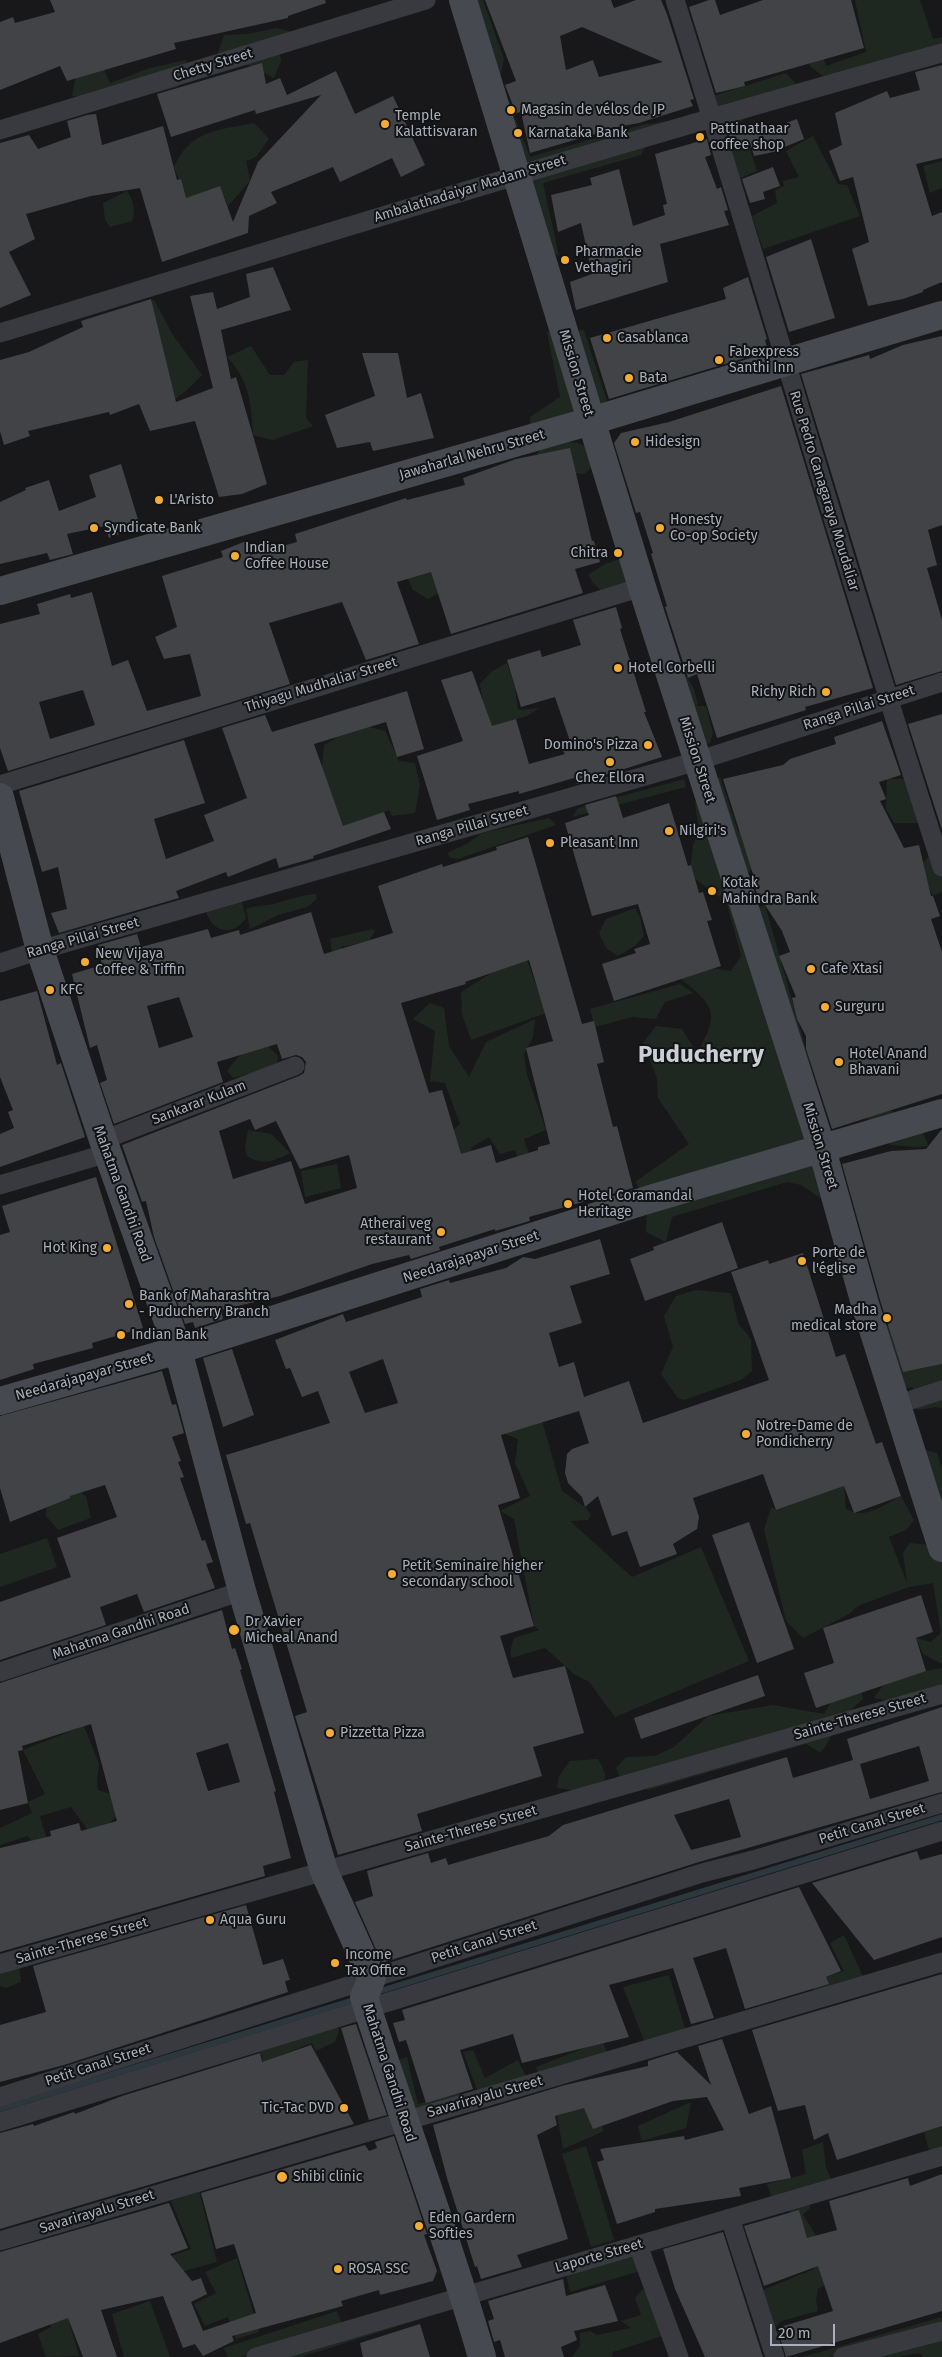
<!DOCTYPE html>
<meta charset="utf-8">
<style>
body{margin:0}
#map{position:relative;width:942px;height:2357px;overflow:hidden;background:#18181a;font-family:"Fira Sans",sans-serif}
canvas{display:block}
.scale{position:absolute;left:770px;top:2324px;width:65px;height:22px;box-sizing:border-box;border:2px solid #aaafba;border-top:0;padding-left:6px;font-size:15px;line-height:18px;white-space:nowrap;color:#aaafba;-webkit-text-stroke:4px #121315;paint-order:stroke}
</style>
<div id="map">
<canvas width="942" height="2357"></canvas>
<div class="scale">20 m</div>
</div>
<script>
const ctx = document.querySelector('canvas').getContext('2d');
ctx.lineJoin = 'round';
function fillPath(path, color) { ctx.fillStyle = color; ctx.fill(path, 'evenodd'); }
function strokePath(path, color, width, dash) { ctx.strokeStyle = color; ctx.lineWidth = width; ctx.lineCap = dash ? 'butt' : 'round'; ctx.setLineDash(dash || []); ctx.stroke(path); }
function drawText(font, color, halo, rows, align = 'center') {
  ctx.font = font + ' "Fira Sans",sans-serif'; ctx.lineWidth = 4; ctx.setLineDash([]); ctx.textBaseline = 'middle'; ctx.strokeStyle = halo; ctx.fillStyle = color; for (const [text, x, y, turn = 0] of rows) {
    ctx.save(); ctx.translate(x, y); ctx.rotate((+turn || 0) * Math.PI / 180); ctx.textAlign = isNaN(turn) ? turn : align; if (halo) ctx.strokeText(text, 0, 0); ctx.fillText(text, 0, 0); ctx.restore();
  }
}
const green = new Path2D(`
 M466 0H483L504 59 500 79 530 157 641 125 697 117 517 170Z
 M793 0H807L826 66 866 52 855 0H920L933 39 942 37V49L829 81 810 66Z
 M277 28 296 33 279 49 281 61 274 78 247 65 224 66 217 56 224 35 246 34Z
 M92 43 110 83 150 68 186 60 189 72 178 87 123 102 72 96 80 53Z
 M786 73 800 89 712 114 707 98Z
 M757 114 720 130 727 152 749 146 757 171 733 181 713 118Z
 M254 123 269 139 256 157 246 161 250 181 228 206 222 192 186 198 174 167C190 130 219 130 254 123Z
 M813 136 838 184 847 185 860 216 763 249 752 216 777 203 775 190 784 186 783 181 799 177 786 151Z
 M650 138 641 155 543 183 559 256 538 243 530 172Z
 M942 161V188L930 193 923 166Z
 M127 191C133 199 136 211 132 221L110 227 105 220 103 203Z
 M154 300 173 335 202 375 187 390 167 405 130 310Z
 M584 330 608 404 530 430V417L560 397 547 332Z
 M251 346 270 375H284L294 362 308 360 306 418 313 426 273 440 253 435C252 406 249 379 227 357Z
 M553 440 578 443 589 448 593 466 584 474 542 470 537 454 542 446Z
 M626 557 633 583 606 595 593 583 588 575 605 564Z
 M418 564 432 572 449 587 428 599 413 590 408 579Z
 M507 663 515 688 518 710 539 708 527 716 499 724 490 744 480 684 491 672Z
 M676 676 687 677 694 689 698 704 695 706H706L713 733 710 743 693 747 679 739 669 716 685 709Z
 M369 727 385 731 399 761 415 763 420 785 415 813 392 816 389 810 344 830 320 788 324 745 338 737Z
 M905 757 928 823H894L886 809 887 779H906L898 764Z
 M720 777 738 831 756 843V866L741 878 739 890 718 896 690 875 693 845 699 830 695 803 704 782Z
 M684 779 686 787 572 817 578 808Z
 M549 818 556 825 458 859 451 858 447 853 468 843 482 833Z
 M942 851V892L933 896 928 885 923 862 933 853Z
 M316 894 317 899 307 907 278 915 250 929 246 909C257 905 267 906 277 903 291 899 302 895 316 894Z
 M744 898 748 910 765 905 829 1131 851 1129 828 1170 825 1201 801 1185 787 1182 672 1217 666 1242 646 1232 647 1200 635 1182 689 1144 658 1098 657 1078 643 1043 656 1026 682 1029 697 1053C721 1011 714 1006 679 977L689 965 731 971 741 956 727 903Z
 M241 899 246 918C233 937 212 933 206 911Z
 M635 908 640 917 644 936 636 945 618 956 606 948 599 933 606 919Z
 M510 913 546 1013 471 1040 462 1014 461 992 493 972Z
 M372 929 375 931 369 941 341 947 346 965 332 952 330 939Z
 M680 984 693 993 665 1002 656 1019 632 1017 595 1027 590 1009Z
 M430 1003 444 1008 449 1046 469 1077 486 1042 535 1019 533 1037 524 1054 527 1075 546 1130 524 1139 542 1195 531 1198 515 1150 500 1154 489 1137 471 1148 472 1163 459 1164 448 1135 460 1124 445 1083 430 1081 435 1031 413 1019Z
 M269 1047 278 1056 277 1066 233 1078 227 1071C241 1052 247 1048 269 1047Z
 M883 1109C903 1113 924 1124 928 1146L916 1147 891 1145 885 1139 860 1130 870 1116Z
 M248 1130 271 1134 290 1153C273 1161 264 1166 247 1156L245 1147Z
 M337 1164 341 1188 305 1197 301 1171Z
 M871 1284 886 1325 900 1330 907 1360 915 1370 942 1364V1408L936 1407 917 1410 916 1404 920 1397 912 1387 897 1389Z
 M696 1290 731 1293 738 1323 751 1339 752 1371 741 1380 684 1400 678 1398 661 1374 673 1347 664 1316 676 1296Z
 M539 1410 562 1491 585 1507 591 1515 588 1520 570 1521 632 1577 701 1547 749 1661 615 1717 589 1682 574 1674 545 1648 511 1658V1648L514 1638 539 1630 534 1626 514 1519 500 1511 530 1496 515 1463 518 1439 500 1432Z
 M922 1449 937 1453 942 1469V1511Z
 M64 1482 86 1496 91 1518 58 1530 46 1516 47 1497Z
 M844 1486 846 1509C865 1520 884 1505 901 1496L914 1520 906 1530 889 1537 907 1583 903 1552 910 1543 930 1545 942 1557V1664L923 1654 916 1638 931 1642 941 1633 933 1583 909 1587 858 1606 849 1614 803 1638 786 1621 764 1530 771 1507 777 1510Z
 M47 1538 57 1567 0 1587V1554Z
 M913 1662 926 1671 942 1668V1694L895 1702 874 1698C884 1682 897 1670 913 1662Z
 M861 1690 863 1699 843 1717 821 1753 806 1744 648 1790 622 1782 616 1768 626 1757 655 1756 674 1747 708 1716 773 1705 824 1714 834 1697Z
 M84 1726 99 1764 97 1781 98 1790 110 1794 125 1809 93 1837 71 1807 40 1816 49 1847 40 1853 28 1836 0 1845V1828L32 1813 28 1802 45 1794 23 1750Z
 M598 1759C607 1775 608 1780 596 1794L557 1788 559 1776 570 1761Z
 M844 1935 865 1981 814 1996 813 1982 844 1971 830 1943Z
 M19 1963 21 1982 6 1988 0 1986V1970Z
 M669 1975 686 2032 645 2043 623 1987Z
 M335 2021 339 2030 335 2042 316 2051 312 2043 263 2062 258 2044Z
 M602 2041 610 2058 541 2078 536 2067Z
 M473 2050 485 2078 518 2060 528 2081 479 2095 463 2052Z
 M407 2057 418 2104 459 2093V2102L411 2116 396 2061Z
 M691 2102 686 2128 642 2141 638 2126Z
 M594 2103 604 2131 563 2149 557 2116Z
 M942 2126V2151L930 2154 924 2132Z
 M823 2142 826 2168 834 2185 773 2202 767 2184 806 2174 802 2150Z
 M586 2146 614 2240 591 2247 562 2154Z
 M199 2191 217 2262 173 2274 166 2258 191 2249 171 2201Z
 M810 2198V2208L803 2215 828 2254 831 2281 818 2289 816 2299 818 2311 781 2321 772 2331 763 2290 814 2269 801 2226 790 2214 787 2206Z
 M636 2249 643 2270 570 2292 565 2270Z
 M237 2258 259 2332 236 2339 228 2317 205 2326 194 2304 216 2293 205 2272Z
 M648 2288 668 2334 613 2352 611 2357H572L580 2346V2333L590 2331 597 2335 631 2328 621 2321 641 2315 635 2298 642 2290Z
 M150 2301 170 2357H124L112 2314Z
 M65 2307 79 2356 46 2357 38 2334 51 2327 48 2312Z
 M426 2309 427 2317 301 2357H265Z
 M337 2311 343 2326 241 2357H228L224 2348Z
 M942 2317V2327L829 2357H802Z
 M942 2333V2357H923L920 2353 899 2357H853Z`);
const stream = new Path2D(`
 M374 1993 942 1817
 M0 2109 357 1999`);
const building = new Path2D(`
 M50 0H325L326 3 288 16V18L174 43 176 49 67 81 60 66 0 90V22L13 17 15 23 55 12Z
 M485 0H611L614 8 636 0H661L667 14 694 99 690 100 693 106 639 123 601 130 602 132 530 153 521 112 516 113 505 85 516 81ZM582 27 663 62 599 77 593 60 566 70 560 36Z
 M709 0H715L720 15 763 0H851L864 48 744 82 745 86 716 93 689 7Z
 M262 63 266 84 280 78 287 95 336 71 355 114 393 96 425 165 401 177 392 158 340 182 333 167 271 192 277 203 249 216 248 233 162 262 140 188 91 196 26 214 35 239 9 252 31 295 0 308V143L29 135 38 149 71 137 67 121 87 115 96 114 102 145 163 126 177 180 181 179 186 198 220 186 233 222 258 162 321 95 256 114 255 110 171 137 157 94Z
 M942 65V158L916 164 932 216 942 212V282L923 290V292L903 299 868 306 852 249 869 242 853 177 840 181 829 151 842 145 835 113 887 91 890 98 920 90 915 72Z
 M797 119 804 139 782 148 783 150 754 156 750 143 733 148 727 129 742 124 744 129 750 127 753 135Z
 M707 139 711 155 705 157 717 189 721 187 728 210 724 211 729 225 660 244 668 282 576 310 570 282 592 274 581 223 558 232 551 195 592 185 590 178 619 169 633 226 665 215 663 205 667 204 655 154Z
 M773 167 780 186 763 192 765 199 750 203 742 179Z
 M811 239 835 318 789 332 766 257Z
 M273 267 291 310 221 330 231 379 236 377 267 484 242 494 219 497 195 421 150 431 139 404 110 415 109 412 28 431 30 436 4 445 0 431V360L29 352 83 327 81 321 151 299 176 402 213 388 190 296 213 292 217 309 250 297 246 274Z
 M748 277 767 339 765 340 768 351 609 399 590 338 726 299 723 288Z
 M942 336V525L928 530 937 565 927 568 942 620V671L896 685 801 374 869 355 870 359 903 345Z
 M362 353H398L407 398 421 393 434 438 373 451 370 442 337 448 325 415 375 396Z
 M781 386 873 688 805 707 806 710 717 738 697 674 688 678 665 607 667 606 651 554 653 553 640 512 636 513 614 443 621 433 669 422Z
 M570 448 592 541H594L600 562 575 569 583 593 451 634 431 572 397 582 419 644 366 660 342 602 269 623 290 684 8 771 0 748V624L40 614 37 604 70 594 71 598 92 592 112 666 128 660 147 711 201 696 190 654 164 659 155 637 177 627 162 576 223 557 221 551 246 541 250 555 297 542 295 534 406 498 407 500 465 485 463 478 516 459ZM83 690 95 725 50 739 39 702Z
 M121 464 140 526 109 538 105 526 67 534 73 554 50 560 47 553 0 564V502L26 490 25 488 49 480 59 511 96 497 89 475Z
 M616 607 622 628 620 629 646 712H644L662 757 577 784 574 778 519 794V791L468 804 470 810 437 820 417 756 463 741 441 680 472 671 492 726 516 719 529 764 565 754 563 751 572 747 555 697 521 707 507 660 540 650 542 657 581 645 573 620Z
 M407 691 424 749 397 757 386 722 314 744 343 826 384 812 391 829 313 856 314 858 279 868 276 858 228 877 226 872 176 891 179 898 59 933 51 913 67 909 58 867 42 872 19 791 184 740 205 803 154 819 166 859 214 841 204 815 247 798 222 728 265 715 272 732Z
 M942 714V830L908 724Z
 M882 721 901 775 879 782 886 799 880 801 904 848 919 845 931 896H933L940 916 931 919 942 952V1094L832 1129 806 1049V1036L797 1019 792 998 796 997 779 956 790 952 782 931 765 905 760 903 751 875 753 874 723 779 783 765 790 759 836 744 834 737Z
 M616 796 623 818 669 803 688 866 691 865 699 893 703 892 712 920 707 921 721 966 614 1001 602 964 636 953 634 949 650 944 638 904 592 916 565 823 589 815 585 805Z
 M528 837 582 1024 594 1021 604 1062 597 1064 613 1127 617 1126 633 1188 529 1217 530 1221 495 1231V1229L439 1247 440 1250 411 1259 409 1255 372 1264 280 1296 221 1310 223 1319 195 1328 193 1322 185 1324 154 1237 146 1201 142 1202 122 1145 299 1076 304 1073 306 1062 302 1057 296 1055 282 1059 277 1044 217 1062 223 1082 114 1124 100 1083 107 1080 97 1045 90 1048 72 974 102 965 98 945 137 934 141 947 208 929 211 938 239 930 240 935 311 912 324 954 393 933 378 886 442 864 443 867 497 850 496 847ZM529 960 553 1041 526 1048 550 1144 538 1147V1150L496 1163 491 1145 461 1154 442 1090 429 1093 401 1003 466 984 465 982ZM179 997 193 1037 159 1048 147 1006ZM250 1119 255 1130 276 1121 300 1169 349 1155 357 1188 305 1204 291 1161 233 1179 219 1131Z
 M37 991 57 1065 61 1063 85 1137 0 1167V1134L14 1128 8 1112 13 1110 0 1077V1001Z
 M942 1129V1364L903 1372 880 1300 842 1164 891 1151 926 1149Z
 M96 1177 143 1328 92 1343 93 1348 33 1364 34 1369 0 1380V1235L10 1232 2 1206Z
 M722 1222 738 1268 645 1301 630 1259 654 1250 653 1247Z
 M600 1239 610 1274 570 1286 582 1323 549 1333 559 1367 574 1362 584 1397 629 1381 643 1423 769 1380 731 1272 768 1260 769 1264 803 1253 836 1357 845 1354 876 1444 882 1442 901 1496 854 1513 844 1486 776 1510 763 1474 693 1498 699 1517 697 1529 673 1544 677 1554 640 1567 627 1531 612 1536 598 1496 585 1507 582 1497 568 1483 565 1473 567 1454 572 1449 589 1443 579 1411 501 1435 520 1498 498 1505 534 1626 500 1636 513 1678 565 1666 584 1733 533 1747 542 1776 417 1814 422 1831 338 1855 295 1716 307 1712 250 1523 246 1524 226 1455 330 1423 318 1391 302 1397 290 1368 286 1369 275 1340 343 1314 346 1322 422 1297 420 1289 449 1280 450 1283 506 1268 523 1257 535 1259ZM383 1359 398 1403 365 1413 349 1372Z
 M232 1349 254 1415 223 1427 203 1358Z
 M162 1371 172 1405 176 1404 184 1433 172 1437 181 1461 178 1462 184 1477 180 1478 202 1541 205 1540 213 1562 206 1564 215 1588 144 1612 137 1594 100 1607 106 1625 0 1660V1602L71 1577 57 1538 117 1517 105 1485 70 1496V1498L10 1522 0 1488V1416Z
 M749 1522 794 1649 757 1663 712 1535Z
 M921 1595 933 1632 916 1638 926 1671 816 1708 804 1673 834 1663 823 1628Z
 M222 1610 232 1649 235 1648 242 1669 240 1670 276 1791 274 1792 291 1858 263 1866 265 1876 0 1952V1848L51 1836 50 1831 79 1823 81 1831 117 1821 91 1724 22 1746 23 1750 18 1751 28 1803 0 1810V1683ZM228 1743 240 1782 208 1791 196 1753Z
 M758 1675 765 1696 641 1739 634 1718Z
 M942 1707V1792L699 1862 382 1963 355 1902 373 1896 367 1871 428 1853 431 1863 446 1858 448 1865 549 1836 563 1825 787 1757 793 1778 853 1760 847 1739ZM919 1746 929 1781 870 1799 860 1764ZM729 1799 741 1837 691 1850 674 1815Z
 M917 1851 920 1860 942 1854V1937L874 1960 812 1883Z
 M799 1887 841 1971 826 1977 829 1984 745 2009 726 1948 693 1958 714 2018 691 2024 673 1968 609 1985 629 2037 522 2063 513 2034 460 2050 473 2089 426 2103 406 2040 399 2042 393 2023 405 2020 402 2010Z
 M246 1905 263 1965 283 1959 290 1980 285 1981 288 1992 64 2065 0 2082V2025L46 2012 33 1966Z
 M942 1974V2126L837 2160 828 2133 814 2140 805 2105 778 2111 752 2030Z
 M356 2024 387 2115 369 2120 341 2028Z
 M722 2039 749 2114 771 2106 791 2178 739 2188 741 2196 655 2209V2212L617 2224 597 2162 604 2160 600 2149 684 2136 685 2140 724 2130 707 2097 673 2101 593 2129 584 2108 555 2116 557 2125 537 2135 568 2239 517 2255 522 2267 481 2279 477 2266 475 2267 447 2178 433 2125 565 2085 648 2066V2061L677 2052 711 2085 698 2046Z
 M311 2045 354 2124 0 2229V2133L33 2124 34 2126 74 2112 75 2114 122 2096 260 2053 262 2062Z
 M394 2136 427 2234 424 2235 437 2271 433 2281 380 2295 379 2290 341 2301 343 2306 232 2336 234 2341 203 2356 195 2344 183 2348 163 2296 101 2310 117 2357H83L68 2318 0 2343V2252L169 2203 188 2248 170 2254 192 2281 201 2278 207 2294 191 2302 203 2331 256 2313 234 2244 216 2249 201 2193 365 2145 369 2151 377 2148 375 2142Z
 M942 2174V2311L786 2357 777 2328 833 2311 818 2266 764 2286 744 2226 799 2210 807 2238 837 2230 829 2201 908 2178 910 2186Z
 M723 2232 763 2357H705L675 2289 663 2249Z
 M563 2279 566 2296 605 2285 618 2321 574 2331 577 2340 561 2347 564 2357H505L500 2340 494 2342 488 2321 494 2319 488 2301Z
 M420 2324 430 2357H363L360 2343Z`);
const street = new Path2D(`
 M675 0C766 288 848 579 942 867
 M0 130 426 0
 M0 333C313 237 626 140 942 53
 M0 785 642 587
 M0 963 40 950 697 761 942 682
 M103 1140 295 1066
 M0 1185 108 1153
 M896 1405 942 1390
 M0 1672 242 1591
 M0 1964 942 1694
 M0 2097 702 1873 753 1860 942 1803
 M0 2122 942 1831
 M730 2218 775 2357
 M0 2241 942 1962
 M638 2245 679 2357
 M256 2357 942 2156
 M843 2357 942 2331`);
const secondary = new Path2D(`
 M463 0 642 587 822 1149 865 1304 942 1548
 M0 591 591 421 942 315
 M0 797 40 950 103 1140 178 1350 242 1591 324 1871 372 1978 364 1997C402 2117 447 2236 482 2357
 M0 1401 178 1350 647 1200 942 1113`);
const markers = [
 [511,110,5,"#f3ad36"],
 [385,124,5,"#f3ad36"],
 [518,133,5,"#f3ad36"],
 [700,137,5,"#f3ad36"],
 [565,260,5,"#f3ad36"],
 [607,338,5,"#f3ad36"],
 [719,360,5,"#f3ad36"],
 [629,378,5,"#f3ad36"],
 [635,442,5,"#f3ad36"],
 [159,500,5,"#f3ad36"],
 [94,528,5,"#f3ad36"],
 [660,528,5,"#f3ad36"],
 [618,553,5,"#f3ad36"],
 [235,556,5,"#f3ad36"],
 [618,668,5,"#f3ad36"],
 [826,692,5,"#f3ad36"],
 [648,745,5,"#f3ad36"],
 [610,762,5,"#f3ad36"],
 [669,831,5,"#f3ad36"],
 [550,843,5,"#f3ad36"],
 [712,891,5,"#f3ad36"],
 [85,962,5,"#f3ad36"],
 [811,969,5,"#f3ad36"],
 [50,990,5,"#f3ad36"],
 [825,1007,5,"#f3ad36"],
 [839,1062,5,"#f3ad36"],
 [568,1204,5,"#f3ad36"],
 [441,1232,5,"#f3ad36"],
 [107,1248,5,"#f3ad36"],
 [802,1261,5,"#f3ad36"],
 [129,1304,5,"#f3ad36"],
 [887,1318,5,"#f3ad36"],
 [121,1335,5,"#f3ad36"],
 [746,1434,5,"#f3ad36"],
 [392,1574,5,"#f3ad36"],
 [234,1630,6,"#f3ad36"],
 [330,1733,5,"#f3ad36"],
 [210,1920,5,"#f3ad36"],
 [335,1963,5,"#f3ad36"],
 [344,2108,5,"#f3ad36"],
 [282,2177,6,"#f3ad36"],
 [419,2226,5,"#f3ad36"],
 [338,2269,5,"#f3ad36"]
];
const streetNames = [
 ["Chetty Street",213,65,-17],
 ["Ambalathadaiyar Madam Street",470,189,-17],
 ["Mission Street",576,373,73],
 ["Jawaharlal Nehru Street",472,455,-16],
 ["Rue Pedro Canagaraya Moudaliar",824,491,73],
 ["Thiyagu Mudhaliar Street",321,685,-17],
 ["Ranga Pillai Street",859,708,-18],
 ["Mission Street",697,760,72],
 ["Ranga Pillai Street",472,826,-16],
 ["Ranga Pillai Street",83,938,-16],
 ["Sankarar Kulam",199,1103,-21],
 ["Mission Street",820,1146,73],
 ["Mahatma Gandhi Road",122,1194,70],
 ["Needarajapayar Street",471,1257,-18],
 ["Needarajapayar Street",84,1377,-16],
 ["Mahatma Gandhi Road",121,1632,-19],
 ["Sainte-Therese Street",860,1717,-16],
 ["Petit Canal Street",872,1824,-17],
 ["Sainte-Therese Street",471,1829,-16],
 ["Sainte-Therese Street",82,1941,-16],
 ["Petit Canal Street",484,1942,-18],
 ["Petit Canal Street",98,2065,-18],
 ["Mahatma Gandhi Road",389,2073,72],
 ["Savarirayalu Street",485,2097,-16],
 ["Savarirayalu Street",97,2212,-17],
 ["Laporte Street",599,2256,-16]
];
const poiNames = [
 ["Magasin de vélos de JP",521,110],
 ["Temple",395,116],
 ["Kalattisvaran",395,132],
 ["Pattinathaar",710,129],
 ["coffee shop",710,145],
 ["Karnataka Bank",528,133],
 ["Pharmacie",575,252],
 ["Vethagiri",575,268],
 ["Casablanca",617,338],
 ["Fabexpress",729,352],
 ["Santhi Inn",729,368],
 ["Bata",639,378],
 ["Hidesign",645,442],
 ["L'Aristo",169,500],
 ["Honesty",670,520],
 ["Co-op Society",670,536],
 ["Syndicate Bank",104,528],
 ["Indian",245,548],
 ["Coffee House",245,564],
 ["Chitra",608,553,"right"],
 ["Hotel Corbelli",628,668],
 ["Richy Rich",816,692,"right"],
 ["Domino's Pizza",638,745,"right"],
 ["Chez Ellora",610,778,"center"],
 ["Nilgiri's",679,831],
 ["Pleasant Inn",560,843],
 ["Kotak",722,883],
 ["Mahindra Bank",722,899],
 ["New Vijaya",95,954],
 ["Coffee & Tiffin",95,970],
 ["Cafe Xtasi",821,969],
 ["KFC",60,990],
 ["Surguru",835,1007],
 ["Hotel Anand",849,1054],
 ["Bhavani",849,1070],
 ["Hotel Coramandal",578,1196],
 ["Heritage",578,1212],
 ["Atherai veg",431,1224,"right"],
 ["restaurant",431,1240,"right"],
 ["Hot King",97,1248,"right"],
 ["Porte de",812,1253],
 ["l'église",812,1269],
 ["Bank of Maharashtra",139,1296],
 ["- Puducherry Branch",139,1312],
 ["Madha",877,1310,"right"],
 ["medical store",877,1326,"right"],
 ["Indian Bank",131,1335],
 ["Notre-Dame de",756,1426],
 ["Pondicherry",756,1442],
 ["Petit Seminaire higher",402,1566],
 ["secondary school",402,1582],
 ["Dr Xavier",245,1622],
 ["Micheal Anand",245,1638],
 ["Pizzetta Pizza",340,1733],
 ["Aqua Guru",220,1920],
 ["Income",345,1955],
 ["Tax Office",345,1971],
 ["Tic-Tac DVD",334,2108,"right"],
 ["Shibi clinic",293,2177],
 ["Eden Gardern",429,2218],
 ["Softies",429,2234],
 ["ROSA SSC",348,2269]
];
const townNames = [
 ["Puducherry",701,1055]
];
fillPath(green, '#1f2820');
strokePath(stream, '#2d373e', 6);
fillPath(building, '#424347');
strokePath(street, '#383a3f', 19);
strokePath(secondary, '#46494f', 28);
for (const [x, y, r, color] of markers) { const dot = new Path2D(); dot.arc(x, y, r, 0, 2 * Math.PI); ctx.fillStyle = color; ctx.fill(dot); strokePath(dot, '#121315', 2); }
drawText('14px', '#aaafba', '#121315', streetNames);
drawText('14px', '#aaafba', '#121315', poiNames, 'left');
drawText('bold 24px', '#cbced5', '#121315', townNames);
</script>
